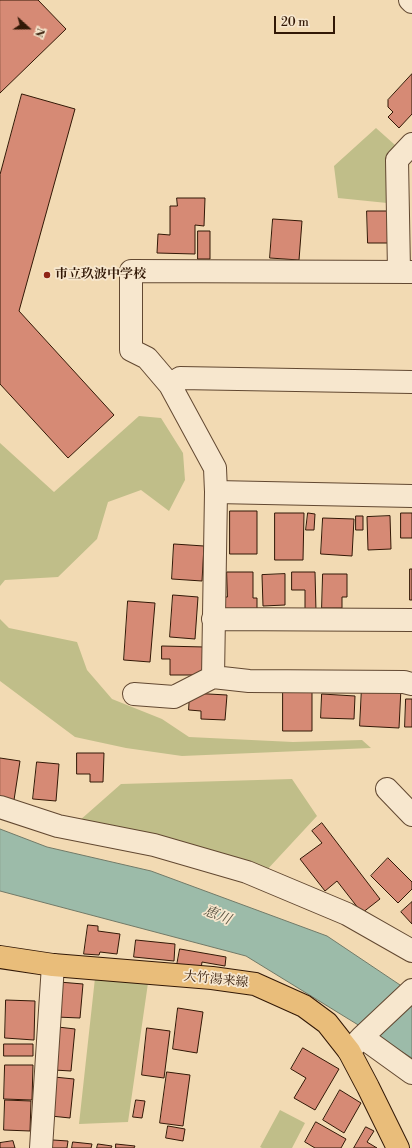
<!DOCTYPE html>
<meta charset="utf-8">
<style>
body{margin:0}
#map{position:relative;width:412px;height:1148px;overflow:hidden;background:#f2dab3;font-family:"Libre Bodoni",serif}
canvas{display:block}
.north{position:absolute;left:8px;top:8px;width:40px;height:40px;-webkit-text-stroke:3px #f7e7ce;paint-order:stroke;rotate:111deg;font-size:11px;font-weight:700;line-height:16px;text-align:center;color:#321806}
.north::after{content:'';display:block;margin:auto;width:14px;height:18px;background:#321806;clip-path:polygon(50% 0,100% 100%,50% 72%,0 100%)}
.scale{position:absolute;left:274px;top:16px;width:61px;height:18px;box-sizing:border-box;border:2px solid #321806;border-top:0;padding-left:5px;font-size:12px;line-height:14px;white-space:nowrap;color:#321806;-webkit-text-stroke:3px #f7e7ce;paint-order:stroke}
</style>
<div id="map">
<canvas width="412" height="1148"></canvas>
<div class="north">N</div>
<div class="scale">20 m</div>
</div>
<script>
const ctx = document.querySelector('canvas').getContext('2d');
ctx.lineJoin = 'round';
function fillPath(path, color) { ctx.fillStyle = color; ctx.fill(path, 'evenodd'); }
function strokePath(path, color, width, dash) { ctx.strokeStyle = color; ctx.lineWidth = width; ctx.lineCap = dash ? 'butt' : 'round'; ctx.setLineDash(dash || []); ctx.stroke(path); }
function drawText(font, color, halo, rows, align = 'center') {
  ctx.font = font + ' "Libre Bodoni","Noto Serif JP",serif'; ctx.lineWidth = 3.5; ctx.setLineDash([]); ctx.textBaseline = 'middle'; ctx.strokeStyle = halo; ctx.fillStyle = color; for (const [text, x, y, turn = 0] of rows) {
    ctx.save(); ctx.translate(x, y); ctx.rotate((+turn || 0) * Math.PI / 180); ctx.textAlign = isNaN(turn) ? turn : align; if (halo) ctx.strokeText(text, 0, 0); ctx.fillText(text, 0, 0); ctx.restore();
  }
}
const green = new Path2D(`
 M376 128 404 153 397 204 338 198 334 166Z
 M139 416 161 418 183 453 185 480 169 511 141 490 108 502 97 539 58 577 5 580 0 586V443L54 492Z
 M0 619 9 628 77 642 87 670 112 699 162 719 189 737 293 742 362 740 371 748 182 756 126 748 75 737 0 681Z
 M292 779 317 816 265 872 79 821 121 784Z
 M95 978 148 983 128 1122 79 1124Z
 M280 1110 305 1123 292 1148H262L260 1147Z`);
const water = new Path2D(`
 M0 829 47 847 151 871 327 936 412 993V1058L246 956 0 891Z`);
const building = new Path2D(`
 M0 0H38L66 29 0 93Z
 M412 74V114L399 128 388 117 393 112 388 107V100Z
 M22 94 75 109 19 311 114 415 68 458 0 384V175Z
 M177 198H205L204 226 195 225V254L157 253 158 234 170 235V206H177Z
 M367 211H391V243H368Z
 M273 219 302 221 299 260 270 258Z
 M198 231H210V259H198Z
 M230 511H257V554H230Z
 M275 513H304L303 560H275Z
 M308 513 315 514 314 530H306Z
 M401 513H412V538H401Z
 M356 516H363V530H356Z
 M390 516 391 549 368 550 367 517Z
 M323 518 354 519 352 556 321 554Z
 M174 544 204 546 202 581 172 579Z
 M410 569H412V600H410Z
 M227 572H253V598H257V612L222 611V597H227Z
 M292 572H315L316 611H305V590H292Z
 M285 574V605L263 606 262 575Z
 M323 574H347V597H342V608H322Z
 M173 595 198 597 195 639 170 637Z
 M128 601 155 603 150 662 124 660Z
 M162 646 205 647 204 675H170V659H162Z
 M362 686 401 688 399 728 360 726Z
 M283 691H312V731H283Z
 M190 693 227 695 225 720 201 719V711L189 710Z
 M322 694 355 696 354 719 321 718Z
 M406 699H412V727H405Z
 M77 753H104L103 782H90V774H77Z
 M0 758 20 761 14 800 0 798Z
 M37 762 59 764 56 801 33 799Z
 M322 823 380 899 362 913 337 881 325 891 300 859 322 843 312 831Z
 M388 858 412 882V889L398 903 371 876Z
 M412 902V924L401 912Z
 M88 925 98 926V931L120 934 117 954 100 952 99 955 84 954Z
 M136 940 175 944 174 961 134 957Z
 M180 949 226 957 225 966 202 962 201 969 177 965Z
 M59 982 83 984 80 1018 56 1017Z
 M6 1000 35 1001 34 1040 5 1038Z
 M178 1008 203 1012 197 1053 173 1049Z
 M58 1027 75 1029 71 1071 54 1070Z
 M147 1028 170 1031 164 1078 142 1075Z
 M4 1044H33V1056H4Z
 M303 1048 339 1069 315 1110 294 1098 306 1078 291 1069Z
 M5 1065H33L32 1100 4 1099Z
 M167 1072 190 1075 183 1126 160 1123Z
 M54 1077 74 1079 70 1118 51 1116Z
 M340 1090 361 1103 344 1133 323 1120Z
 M5 1100 31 1101 30 1131 4 1130Z
 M136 1100 145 1101 142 1118 133 1117Z
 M316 1122 346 1139 341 1148H315L305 1142Z
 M168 1126 185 1129 183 1141 166 1138Z
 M366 1127 374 1131 367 1142 377 1148H354Z
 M53 1140 68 1141 67 1148H52Z
 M13 1141 15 1148H0V1143Z
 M73 1142 92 1144 91 1148H72Z
 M98 1144 112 1146 111 1148H97Z
 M116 1144 135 1146 134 1148H116Z`);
const minor = new Path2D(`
 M410 0 412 2
 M399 271 397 160 412 144
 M170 385 180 378 412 382
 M216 492 412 496
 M213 619 412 620
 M213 677 249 681 404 682 412 684
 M134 694 174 697 213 677 216 492 215 468 170 385 147 358 131 350V271L412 272
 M387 789 412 815
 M0 807 58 826 154 845 247 872 347 914 412 951
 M362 1037 412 1073
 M349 1051 362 1037 412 990
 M41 1148 53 965`);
const primary = new Path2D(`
 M0 957 53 965 212 978 255 984 304 1006 327 1023 349 1051 368 1087 398 1148`);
const markers = [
 [47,275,4,"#8f2418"]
];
const poiNames = [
 ["市立玖波中学校",55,275]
];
const streetNames = [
 ["大竹湯来線",216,980,6]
];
const waterNames = [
 ["恵川",217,916,22]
];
fillPath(green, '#c0be89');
fillPath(water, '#9cbba9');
strokePath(water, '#727a68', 1);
fillPath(building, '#d68a75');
strokePath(building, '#321806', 1);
strokePath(minor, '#624831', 24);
strokePath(primary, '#321806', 24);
strokePath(minor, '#f7e7ce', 22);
strokePath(primary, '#e9bd7a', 22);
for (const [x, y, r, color] of markers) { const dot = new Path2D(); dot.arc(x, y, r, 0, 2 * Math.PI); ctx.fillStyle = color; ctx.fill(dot); strokePath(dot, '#f7e7ce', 1.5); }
drawText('bold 13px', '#321806', '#f7e7ce', poiNames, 'left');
drawText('13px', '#321806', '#f7e7ce', streetNames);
drawText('italic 14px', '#57513f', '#f7e7ce', waterNames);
</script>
